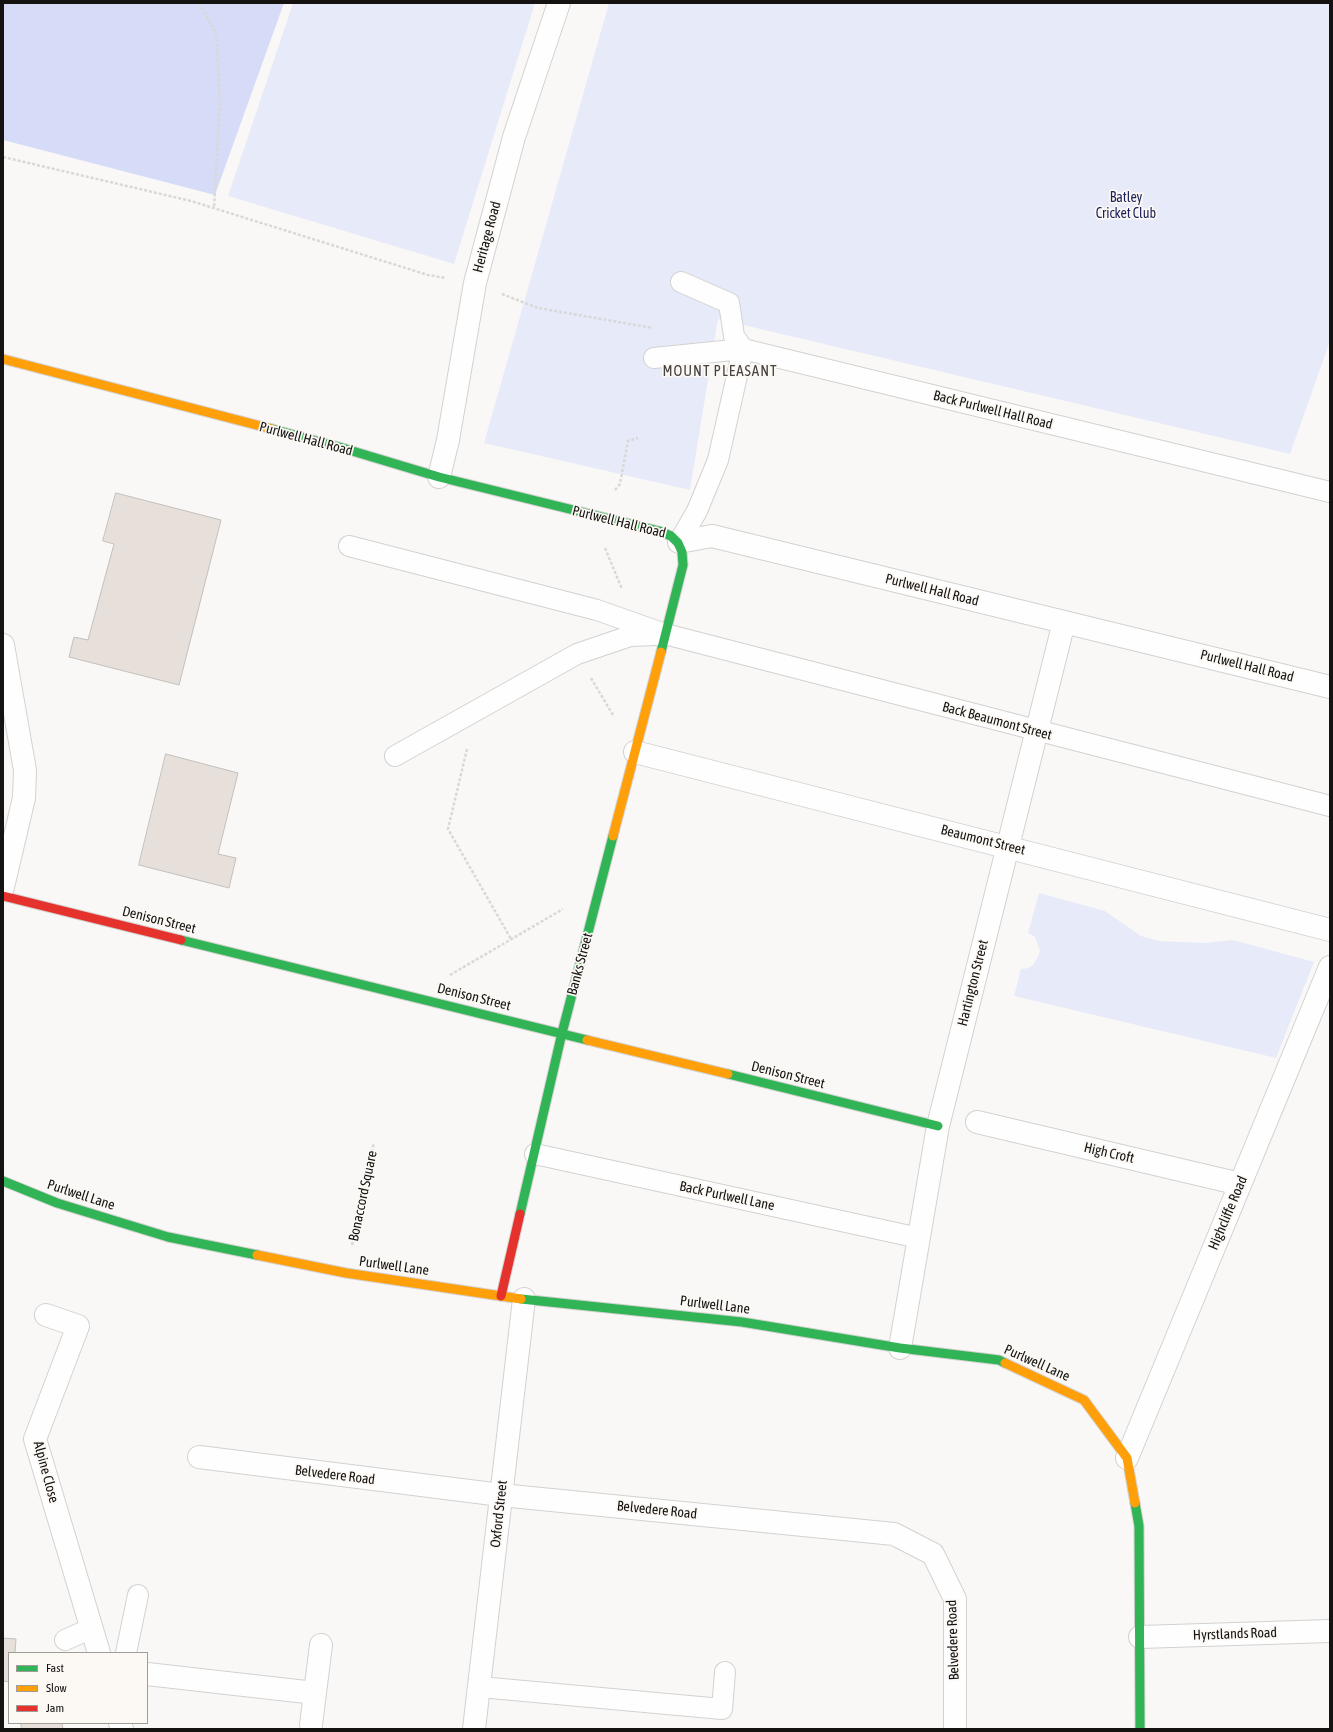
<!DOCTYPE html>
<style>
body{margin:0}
#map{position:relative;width:1333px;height:1732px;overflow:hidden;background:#faf8f6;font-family:"Asap Condensed",sans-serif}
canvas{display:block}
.frame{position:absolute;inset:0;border:4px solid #141312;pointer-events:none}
.legend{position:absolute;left:8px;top:1652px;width:140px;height:72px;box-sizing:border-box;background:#fcf8f4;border:1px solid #9f9c9a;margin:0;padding:5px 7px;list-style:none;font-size:12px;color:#141312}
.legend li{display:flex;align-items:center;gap:8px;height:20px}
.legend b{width:20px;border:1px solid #9f9c9a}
</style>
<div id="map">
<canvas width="1333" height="1732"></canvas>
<div class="frame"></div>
<ul class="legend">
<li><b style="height:5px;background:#30b455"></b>Fast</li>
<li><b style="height:5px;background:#ff9f0a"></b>Slow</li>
<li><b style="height:5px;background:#e5322d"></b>Jam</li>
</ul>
</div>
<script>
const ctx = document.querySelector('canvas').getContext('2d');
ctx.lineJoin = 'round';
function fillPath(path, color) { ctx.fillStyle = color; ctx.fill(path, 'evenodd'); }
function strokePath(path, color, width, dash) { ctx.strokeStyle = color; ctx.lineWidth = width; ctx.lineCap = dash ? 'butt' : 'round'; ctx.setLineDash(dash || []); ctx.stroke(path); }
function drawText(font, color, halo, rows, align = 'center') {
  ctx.font = font + ' "Asap Condensed",sans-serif'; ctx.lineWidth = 3.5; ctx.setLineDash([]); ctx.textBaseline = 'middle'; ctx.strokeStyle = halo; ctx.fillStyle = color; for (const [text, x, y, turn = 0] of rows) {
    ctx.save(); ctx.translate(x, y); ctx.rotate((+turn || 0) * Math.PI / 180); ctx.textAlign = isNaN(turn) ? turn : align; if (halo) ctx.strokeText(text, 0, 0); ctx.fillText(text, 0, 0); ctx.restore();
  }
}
const green = new Path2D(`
 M293 3H535L454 264 228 196Z
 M609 3H1330V341L1290 454 718 319 690 490 484 443Z
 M1039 893 1105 911 1141 936 1159 941 1204 943 1233 940 1314 962 1276 1058 1014 996 1021 969C1033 969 1036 962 1040 951L1035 937 1028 933Z`);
const forest = new Path2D(`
 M3 3H284L215 195 3 140Z`);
const building = new Path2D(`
 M116 493 221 520 179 685 69 657 74 637 88 640 114 544 103 541Z
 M166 754 238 773 218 854 236 858 229 888 139 865Z
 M3 1638 16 1639 15 1653H9V1682L3 1681Z
 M21 1723H62L63 1729H22Z`);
const path = new Path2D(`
 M199 3 216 33 220 99 214 208
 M3 157 191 201 428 275 446 278
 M502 294 538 308 653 328
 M615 490 620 484 628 441 638 438
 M605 548 622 589
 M591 678 613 715
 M467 749 448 829 511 939
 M450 975 563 909
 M352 1245 374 1142`);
const lane = new Path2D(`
 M654 358 743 349 1330 492
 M679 542 697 511 718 460 743 349 734 336 729 303 681 282
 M349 546 597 610 665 634 1330 806
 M395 756 577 654 630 636 657 635
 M535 1154 919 1238
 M65 1640 92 1628
 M126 1653 138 1595
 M480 1687 722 1709 725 1672`);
const street = new Path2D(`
 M439 477 448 440 475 283 514 137 559 3
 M679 542 712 536 1330 687
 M3 645 25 770 24 798 3 887
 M635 752 1330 930
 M977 1122 1240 1184
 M46 1315 78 1326 35 1439 99 1653
 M900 1348 938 1126 1064 622
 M199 1457 501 1495 894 1534 933 1554 955 1599V1729
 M1127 1458 1330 967
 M1140 1637 1330 1631
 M147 1674 315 1693
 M120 1723 122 1729
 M311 1725 321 1645
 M474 1729 524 1299`);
const fast = new Path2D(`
 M272 429 339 447 439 477 659 531 671 536 678 543 682 552 683 565 661 652
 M181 940 587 1040
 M728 1074 938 1126
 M3 1181 57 1203 168 1237 257 1255
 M520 1214 562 1033 613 836
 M521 1299 742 1322 900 1348 999 1360 1005 1363
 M1135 1503 1139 1526 1140 1729`);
const slow = new Path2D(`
 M3 359 272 429
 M613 836 661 652
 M587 1040 728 1074
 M257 1255 346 1273 521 1299
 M1005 1363 1084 1400 1127 1458 1135 1503`);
const jam = new Path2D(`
 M3 896 181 940
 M501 1296 520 1214`);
const parkNames = [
 ["Batley",1126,198],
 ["Cricket Club",1126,214]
];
const streetNames = [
 ["Heritage Road",487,237,-75],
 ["Back Purlwell Hall Road",993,410,14],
 ["Purlwell Hall Road",306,439,15],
 ["Purlwell Hall Road",619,522,14],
 ["Purlwell Hall Road",932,590,14],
 ["Purlwell Hall Road",1247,666,14],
 ["Back Beaumont Street",997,721,15],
 ["Beaumont Street",983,840,14],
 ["Denison Street",159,920,14],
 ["Banks Street",580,964,-75],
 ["Hartington Street",973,983,-76],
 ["Denison Street",474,997,14],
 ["Denison Street",788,1075,14],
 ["High Croft",1109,1153,13],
 ["Purlwell Lane",81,1195,18],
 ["Bonaccord Square",363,1196,-78],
 ["Back Purlwell Lane",727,1196,12],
 ["Highcliffe Road",1228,1213,-67],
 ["Purlwell Lane",394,1266,8],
 ["Purlwell Lane",715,1305,7],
 ["Purlwell Lane",1037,1363,24],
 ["Alpine Close",46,1472,75],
 ["Belvedere Road",335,1475,7],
 ["Belvedere Road",657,1510,6],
 ["Oxford Street",499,1514,-84],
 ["Hyrstlands Road",1235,1634,-2],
 ["Belvedere Road",953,1640,-92]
];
const neighbourhoodNames = [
 ["MOUNT PLEASANT",720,371]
];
fillPath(green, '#e7ebf9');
fillPath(forest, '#d6dcf8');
fillPath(building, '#e7dfd9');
strokePath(building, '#c2c0be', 1);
strokePath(lane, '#d3d2d0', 22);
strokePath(street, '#d3d2d0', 24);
strokePath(fast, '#d3d2d0', 11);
strokePath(slow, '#d3d2d0', 11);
strokePath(jam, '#d3d2d0', 11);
strokePath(path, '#d8d8d7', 2.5, [3, 2]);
strokePath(lane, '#fefefe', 20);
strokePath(street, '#fefefe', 22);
strokePath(fast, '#30b455', 9);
strokePath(slow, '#ff9f0a', 9);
strokePath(jam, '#e5322d', 9);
drawText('14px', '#1a215b', '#fcf8f4', parkNames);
drawText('14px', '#141312', '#fcf8f4', streetNames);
ctx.letterSpacing = '1px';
drawText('15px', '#474341', '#fcf8f4', neighbourhoodNames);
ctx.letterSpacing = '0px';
</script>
